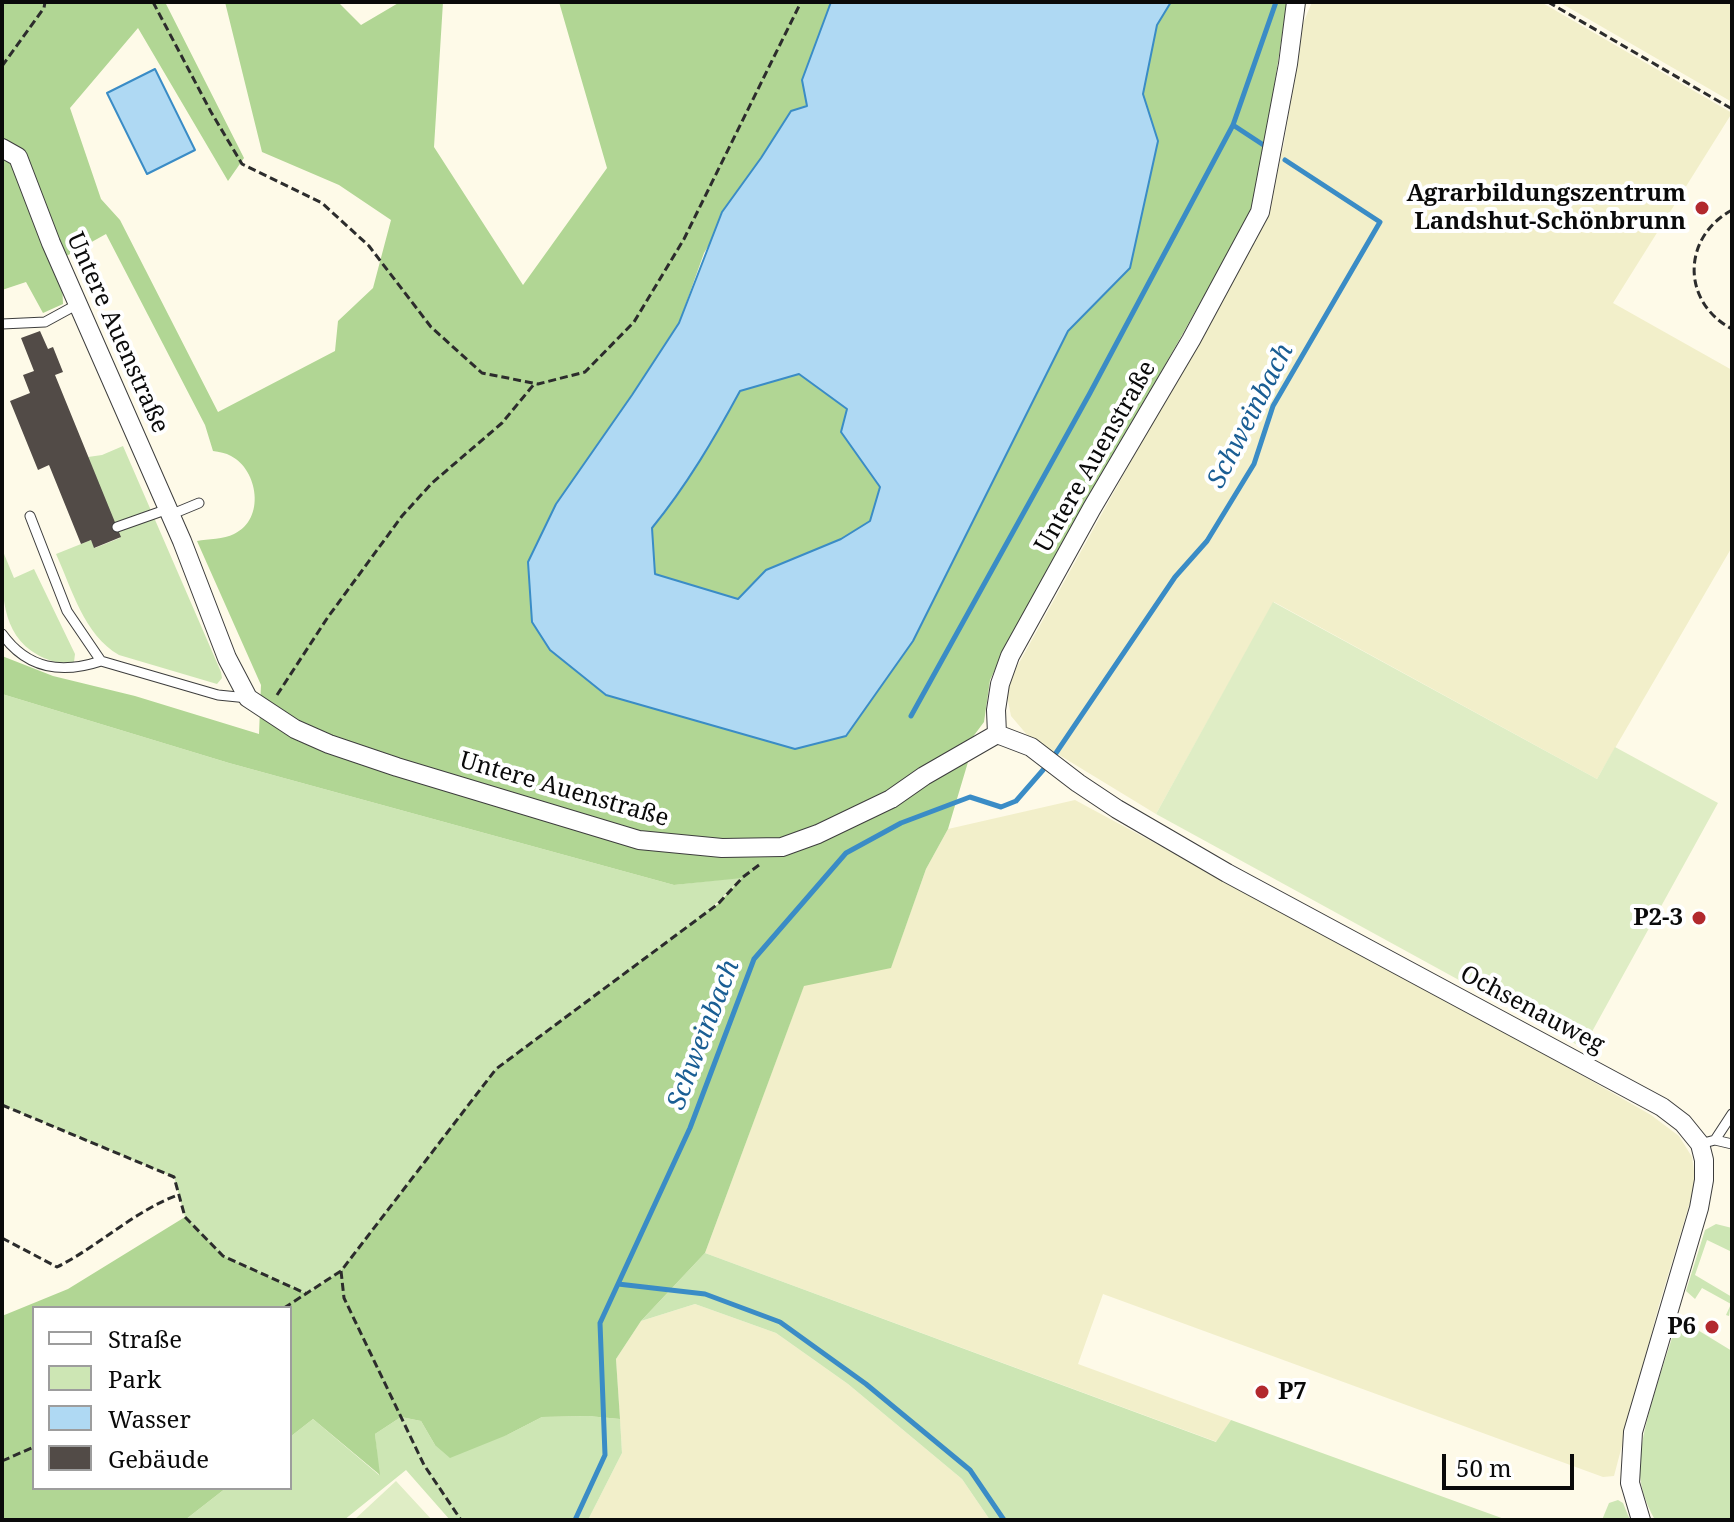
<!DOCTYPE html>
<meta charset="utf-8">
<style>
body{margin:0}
#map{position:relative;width:1734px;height:1522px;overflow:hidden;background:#fefae8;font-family:"Noto Serif",serif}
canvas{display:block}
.frame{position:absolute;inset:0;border:4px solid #0a0a0a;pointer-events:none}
.legend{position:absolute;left:32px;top:1306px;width:260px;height:184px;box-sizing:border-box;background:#fff;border:2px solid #9d9d9d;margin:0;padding:10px 14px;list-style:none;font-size:24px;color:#0a0a0a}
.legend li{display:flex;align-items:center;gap:16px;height:40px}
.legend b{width:40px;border:2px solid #9d9d9d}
.scale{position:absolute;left:1442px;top:1454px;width:132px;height:36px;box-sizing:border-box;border:4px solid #0a0a0a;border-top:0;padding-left:10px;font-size:24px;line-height:28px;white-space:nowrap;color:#0a0a0a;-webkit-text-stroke:6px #fff;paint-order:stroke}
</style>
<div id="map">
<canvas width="1734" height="1522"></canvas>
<div class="frame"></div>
<ul class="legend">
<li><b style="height:10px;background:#fff"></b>Straße</li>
<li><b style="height:22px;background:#cde6b4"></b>Park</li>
<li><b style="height:22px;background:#afd9f3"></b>Wasser</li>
<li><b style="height:22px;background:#524b47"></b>Gebäude</li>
</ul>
<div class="scale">50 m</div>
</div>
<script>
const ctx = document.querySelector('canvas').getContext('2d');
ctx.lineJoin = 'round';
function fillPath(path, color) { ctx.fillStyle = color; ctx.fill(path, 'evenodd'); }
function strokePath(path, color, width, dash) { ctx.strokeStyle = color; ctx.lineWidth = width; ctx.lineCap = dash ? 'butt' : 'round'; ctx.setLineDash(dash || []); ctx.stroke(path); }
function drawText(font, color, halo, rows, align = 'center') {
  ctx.font = font + ' "Noto Serif",serif'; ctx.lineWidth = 8; ctx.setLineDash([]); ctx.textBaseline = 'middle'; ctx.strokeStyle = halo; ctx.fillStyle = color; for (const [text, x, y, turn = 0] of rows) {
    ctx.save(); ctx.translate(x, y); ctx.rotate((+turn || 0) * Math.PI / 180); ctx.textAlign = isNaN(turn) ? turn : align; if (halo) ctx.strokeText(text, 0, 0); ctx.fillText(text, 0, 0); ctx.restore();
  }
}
const farmland = new Path2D(`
 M1312 2H1541L1732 113 1613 303 1732 370V547L1597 779 1274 602 1156 814 1028 736 1011 716 1006 691 1009 681 1267 216 1284 143 1302 26Z
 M1559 2H1732V102Z
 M1075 800 1522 1041 1651 1115 1679 1136 1692 1157 1695 1178 1691 1199 1659 1305 1614 1476 1603 1477 1103 1294 1078 1364 1231 1420 1217 1442 705 1253 804 985 891 967 926 869 948 829Z
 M695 1304 776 1333 848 1384 962 1479 990 1520H588L622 1453 616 1359 641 1321Z`);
const green = new Path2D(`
 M123 446 221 672 222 678 217 684 119 655C84 635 72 589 56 554L91 540 95 548 120 538 88 457 102 455Z
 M2 549 14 578 34 569 75 654 74 662C62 665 49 661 38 655 0 634 2 591 2 549Z
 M2 694 229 763 674 885 743 877 341 1271 307 1294 223 1256 185 1217 174 1177 2 1105Z
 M1716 1224 1732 1228V1252L1707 1240 1695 1275 1732 1297 1729 1316 1726 1315 1731 1304 1702 1288 1695 1299 1686 1291 1705 1230Z
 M705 1253 1216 1442 1231 1420 1507 1520H990L962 1479 848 1384 776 1333 695 1304 641 1321Z
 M1678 1318 1732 1351V1520H1655C1645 1502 1638 1482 1640 1461 1643 1419 1666 1360 1678 1318Z
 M588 1416 620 1419 622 1453 588 1520H450L406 1470 344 1520H185L226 1488H290V1437L313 1419 379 1475 375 1434 401 1417 421 1421 435 1445 507 1435 542 1417Z
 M1618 1500 1623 1503 1630 1520H1602L1609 1503Z`);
const forest = new Path2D(`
 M2 2H165L244 158 228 181 138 28 70 108 101 199 120 220 218 412 335 351 338 321 373 288 391 220 339 185 262 152 225 2H338L361 25 400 2H443L434 147 523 285 607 168 559 2H831L802 80 807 106 791 112 704 253 679 323 632 395 556 504 846 736 913 641 1068 331 1130 268 1158 141 1143 94 1157 25 1171 2H1287L1267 134 1253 209 1005 649 990 680 984 722 972 738 968 762 948 829 926 869 891 968 804 986 705 1253 641 1321 616 1359 620 1419 588 1416 542 1417 507 1435 450 1458 435 1445 421 1421 401 1417 375 1434 380 1475 313 1419 290 1437V1308H34V1488H226L185 1520H2V1316L68 1289 185 1217 223 1256 307 1294 341 1271 496 1069 718 904 742 878 674 885 229 763 2 694V656L53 676 135 696 259 734 261 685 197 541C208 539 224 539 234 534 266 519 258 470 231 456 226 453 219 452 213 451L205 425 106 234 61 259 63 304 43 313 26 282 2 290Z
 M799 374 847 409 863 462 880 487 870 521 841 539 766 570 738 599 655 574 652 528C687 486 714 439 740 391Z`);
const pitch = new Path2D(`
 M1273 602 1597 779 1615 747 1718 803 1583 1048 1156 814Z
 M396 1481 432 1520H354Z`);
const water = new Path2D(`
 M831 2H1171L1157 25 1143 94 1158 141 1130 268 1068 331 913 641 846 736 795 749 606 695 550 650 532 622 528 562 556 504 632 395 679 323 722 212 761 158 791 111 807 106 802 80ZM799 374 847 409 841 432 880 487 870 521 841 539 766 570 738 599 655 574 652 528C687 485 714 439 740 391Z
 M155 69 195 150 147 174 107 93Z`);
const stream = new Path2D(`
 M1233 125 1265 146
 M911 716 1090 393 1233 125 1276 2
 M1056 753 1175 577 1207 541 1254 464 1273 406 1380 222 1285 160
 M618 1284 705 1294 780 1322 866 1384 970 1470 1004 1520
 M575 1520 605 1455 600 1323 690 1128 754 959 846 853 901 823 970 797 1001 807 1016 801 1043 770`);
const building = new Path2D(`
 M40 331 48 349 53 347 63 372 55 375 121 537 94 548 91 540 81 544 49 465 38 470 10 401 30 393 23 375 34 371 21 338Z`);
const path = new Path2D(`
 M153 2 211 112 242 164 322 203 369 246 431 327 482 373 538 384 585 372 634 322 684 239 801 2
 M1548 2 1732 109
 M2 66 44 8 45 2
 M1732 210C1682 237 1681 302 1732 329
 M277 695 328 617 402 516 432 483 502 423 535 383
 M2 1105 174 1177 185 1217 223 1256 307 1294
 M2 1238 57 1267C99 1246 134 1211 178 1195
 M341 1271 344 1298 424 1465 461 1520
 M284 1308 341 1271 496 1069 718 904 743 877 759 865
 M2 1461 34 1447`);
const service = new Path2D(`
 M2 324 45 322 78 304
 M170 515 199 503
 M30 516 67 611 101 661 218 695 248 698
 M117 527 168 509
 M2 634C28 670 62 674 101 661
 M1715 1140 1732 1144
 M1700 1144 1715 1140 1732 1114`);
const minor = new Path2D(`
 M2 148 18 157 51 243 182 541 227 658 248 698 295 729 329 744 397 767 639 840 722 848 782 847 818 834 891 799 924 776 997 734
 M997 734 1031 747 1078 783 1117 809 1227 873 1662 1107 1683 1123 1700 1144 1704 1160V1180L1699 1208 1633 1432 1630 1483 1641 1520
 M997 734 996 710 1000 684 1010 656 1092 508 1191 340 1260 212 1288 64 1296 2`);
const markers = [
 [1702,208,8,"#b2292e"],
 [1699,918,8,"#b2292e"],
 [1712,1327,8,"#b2292e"],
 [1262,1392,8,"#b2292e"]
];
const poiNames = [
 ["Agrarbildungszentrum",1686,194],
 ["Landshut-Schönbrunn",1686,222],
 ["P2-3",1683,918],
 ["P6",1696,1327],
 ["P7",1278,1392,"left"]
];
const streetNames = [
 ["Untere Auenstraße",117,333,66],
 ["Untere Auenstraße",1096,457,-60],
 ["Untere Auenstraße",564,790,16],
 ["Ochsenauweg",1532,1010,28]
];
const waterNames = [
 ["Schweinbach",1251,416,-63],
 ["Schweinbach",704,1035,-69]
];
fillPath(farmland, '#f2efca');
fillPath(green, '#cde6b4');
fillPath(forest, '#b1d694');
fillPath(pitch, '#dfedc5');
fillPath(water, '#afd9f3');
strokePath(water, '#3a8cc6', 2);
strokePath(stream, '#3a8cc6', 5);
fillPath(building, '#524b47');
strokePath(service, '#3d3d3d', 11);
strokePath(minor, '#3d3d3d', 20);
strokePath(path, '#2c2c2c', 3, [8, 4]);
strokePath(service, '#fff', 9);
strokePath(minor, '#fff', 18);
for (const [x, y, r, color] of markers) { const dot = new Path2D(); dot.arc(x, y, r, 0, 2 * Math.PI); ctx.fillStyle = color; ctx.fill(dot); strokePath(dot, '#fff', 3); }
drawText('bold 24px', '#0a0a0a', '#fff', poiNames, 'right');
drawText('24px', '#0a0a0a', '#fff', streetNames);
drawText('italic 26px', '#1a5e94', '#fff', waterNames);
</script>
